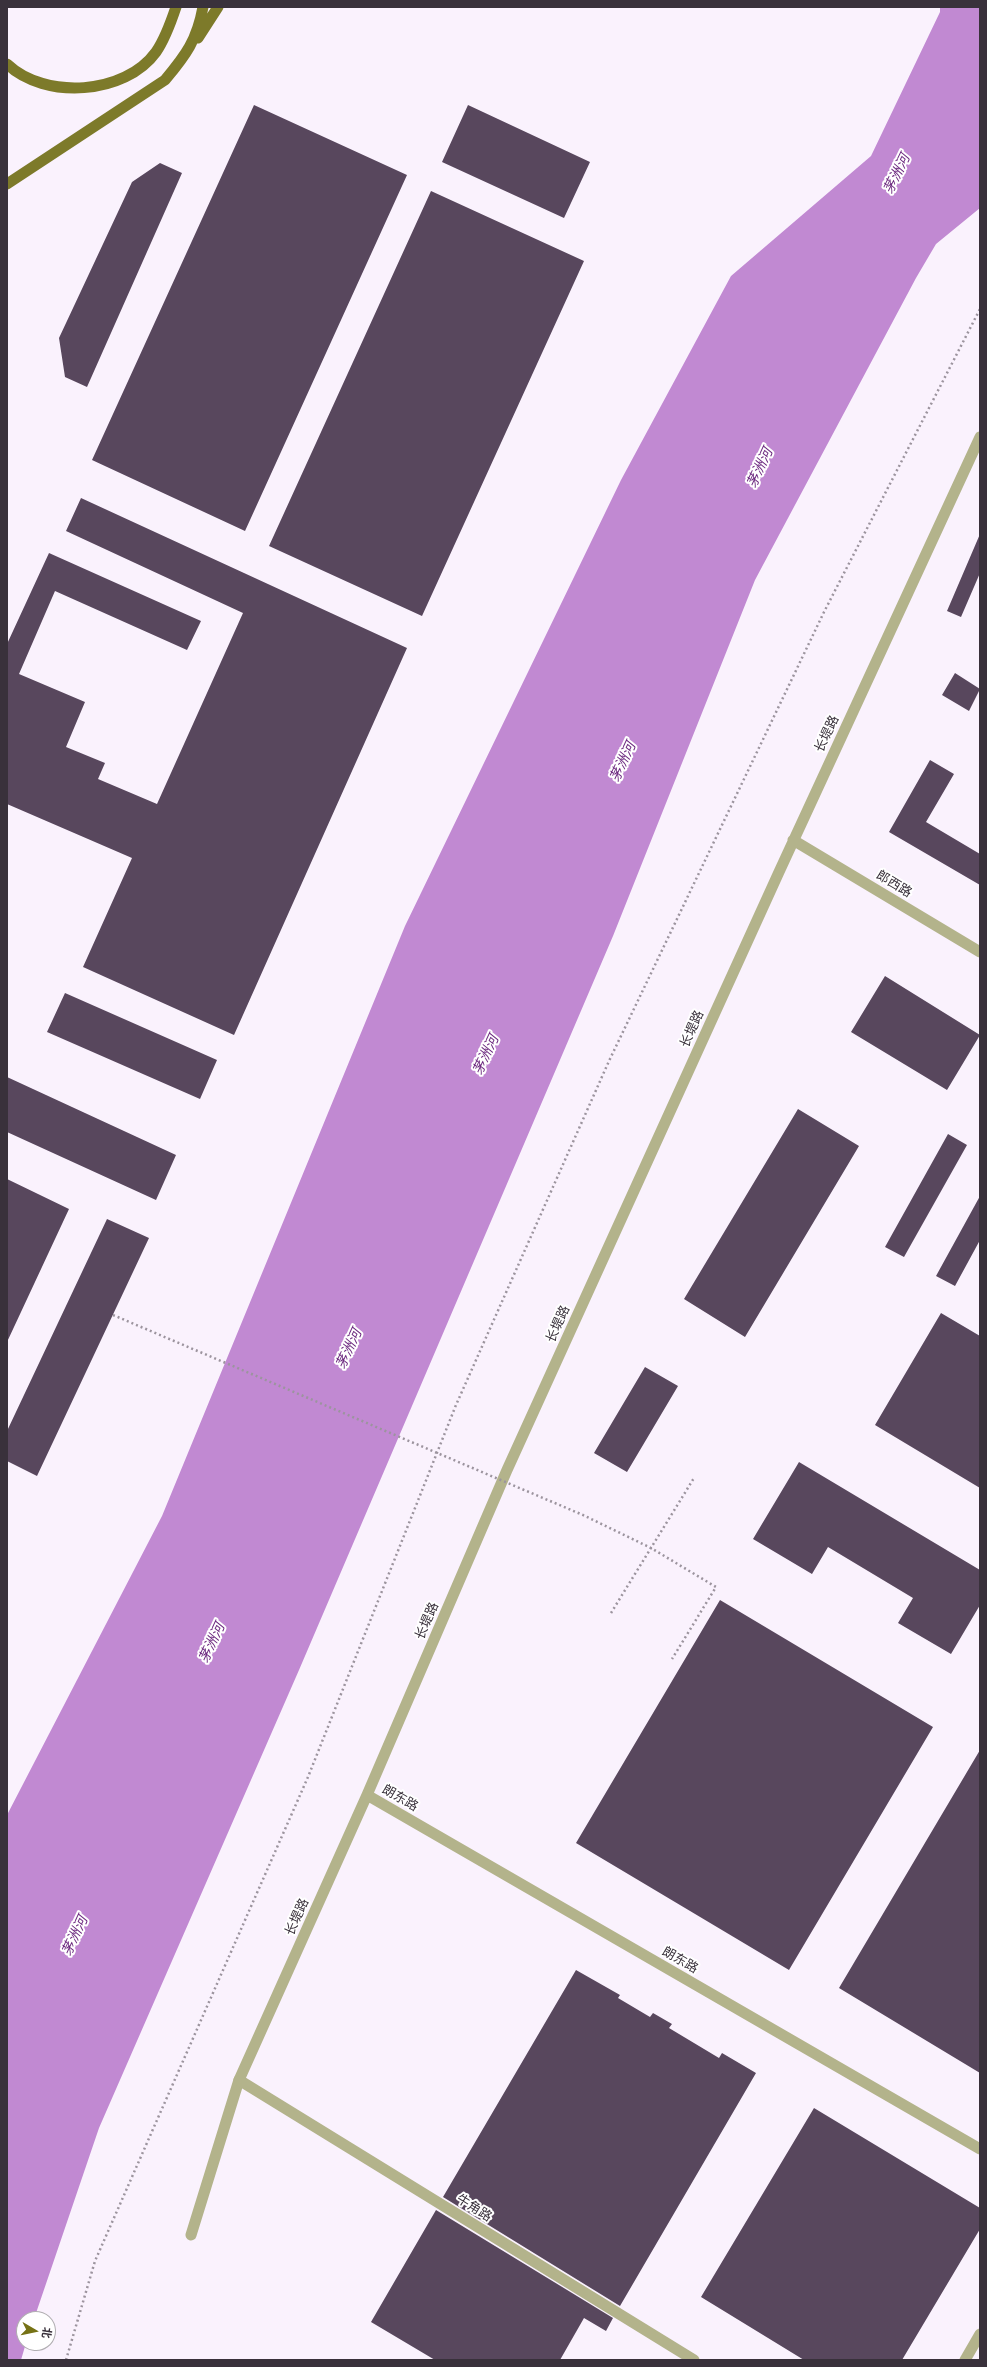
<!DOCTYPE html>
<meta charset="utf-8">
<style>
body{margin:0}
#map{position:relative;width:987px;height:2367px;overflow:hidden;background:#faf2fd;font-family:Inter,"Noto Sans SC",sans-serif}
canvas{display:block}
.frame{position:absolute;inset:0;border:8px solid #39313b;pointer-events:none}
.north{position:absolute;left:16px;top:2311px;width:40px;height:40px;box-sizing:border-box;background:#fff;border:1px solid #b0adb1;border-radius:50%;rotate:99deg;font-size:11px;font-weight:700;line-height:16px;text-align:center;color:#39313b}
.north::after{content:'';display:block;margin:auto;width:14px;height:18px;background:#767215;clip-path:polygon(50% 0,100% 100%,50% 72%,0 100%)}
</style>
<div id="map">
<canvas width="987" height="2367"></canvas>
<div class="frame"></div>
<div class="north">北</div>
</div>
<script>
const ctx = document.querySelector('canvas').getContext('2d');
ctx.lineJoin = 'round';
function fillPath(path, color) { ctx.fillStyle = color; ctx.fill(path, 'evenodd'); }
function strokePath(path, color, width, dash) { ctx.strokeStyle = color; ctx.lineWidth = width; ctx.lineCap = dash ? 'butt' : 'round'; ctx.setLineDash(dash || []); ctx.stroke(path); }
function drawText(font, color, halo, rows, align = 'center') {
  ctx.font = font + ' Inter,"Noto Sans SC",sans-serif'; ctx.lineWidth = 4; ctx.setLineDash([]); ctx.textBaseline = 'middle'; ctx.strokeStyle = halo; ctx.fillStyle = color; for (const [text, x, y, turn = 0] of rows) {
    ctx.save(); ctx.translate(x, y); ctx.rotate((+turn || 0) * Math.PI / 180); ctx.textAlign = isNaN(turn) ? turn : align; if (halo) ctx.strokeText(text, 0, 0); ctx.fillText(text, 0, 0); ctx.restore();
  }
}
const water = new Path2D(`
 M940 7H980V208L936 244 916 278 755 580 613 936 299 1670 99 2128 34 2319H24V2343H26L21 2360H7V1815L162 1516 405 926 621 480 731 276 871 156 940 12Z`);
const building = new Path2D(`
 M254 105 407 175 245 531 92 460Z
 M468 105 590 162 564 218 442 162Z
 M160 163 182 173 87 387 65 377 59 338 132 182Z
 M431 191 584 261 422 616 269 546Z
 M81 498 407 648 234 1035 83 967 132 858 7 804V644L49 553 201 621 187 650 55 591 19 674 85 702 66 747 105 763 98 779 157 804 243 613 66 531Z
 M980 534V573L961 617 947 611Z
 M955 673 980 689 969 711 942 695Z
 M930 760 954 774 926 822 980 854V885L889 832Z
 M885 976 980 1035 947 1090 851 1032Z
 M65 993 217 1060 200 1099 47 1032Z
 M7 1077 176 1155 156 1200 7 1132Z
 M798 1109 859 1146 745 1337 684 1299Z
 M948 1134 967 1145 904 1257 885 1247Z
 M7 1179 69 1209 7 1342Z
 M980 1196V1240L955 1286 936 1276Z
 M107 1219 149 1238 37 1476 7 1461V1431Z
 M941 1313 980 1336V1488L875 1425Z
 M645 1367 678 1386 627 1472 594 1453Z
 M799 1462 980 1570V1605L951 1654 898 1623 913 1598 828 1547 812 1574 753 1539Z
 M720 1600 933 1727 789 1970 576 1843Z
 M980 1750V2073L839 1988Z
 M576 1970 620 1995 618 1998 650 2017 653 2013 672 2024 669 2028 719 2058 722 2053 756 2073 620 2306 443 2197Z
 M814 2108 980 2208V2229L902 2360H804L701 2297Z
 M436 2210 613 2318 606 2331 584 2318 560 2360H435L371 2322Z`);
const path = new Path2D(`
 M611 1613 694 1478
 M66 2360 95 2261 308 1777 456 1405 609 1061 824 612 980 309`);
const minor = new Path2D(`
 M191 2235 239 2080
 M965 2360 980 2334`);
const tertiary = new Path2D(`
 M793 840 980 952
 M367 1795 980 2149
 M694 2360 239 2080 367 1795 507 1470 779 872 980 437`);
const primary = new Path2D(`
 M198 38 218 7
 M7 64C45 100 125 95 156 52 165 39 171 22 176 7
 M7 184 165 80C186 55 197 40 203 7`);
const pathBridge = new Path2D(`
 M113 1315 583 1515 651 1548 716 1587 672 1659`);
const streetNames = [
 ["长堤路",827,734,-65],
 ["郎西路",894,884,31],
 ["长堤路",692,1029,-66],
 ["长堤路",558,1324,-66],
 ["长堤路",427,1621,-67],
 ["朗东路",400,1798,30],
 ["长堤路",297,1917,-66],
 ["朗东路",680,1960,30],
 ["牛角路",474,2208,32]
];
const waterNames = [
 ["茅洲河",897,174,-64],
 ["茅洲河",760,468,-65],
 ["茅洲河",623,762,-65],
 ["茅洲河",486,1055,-65],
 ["茅洲河",349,1349,-65],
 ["茅洲河",212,1643,-65],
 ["茅洲河",75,1936,-65]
];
fillPath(water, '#c189d2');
fillPath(building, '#58475d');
strokePath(path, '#9c949e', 2.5, [2, 3]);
strokePath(minor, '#b3b38b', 11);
strokePath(tertiary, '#b3b38b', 11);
strokePath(primary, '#7d7a2a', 11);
strokePath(pathBridge, '#9c949e', 2.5, [2, 3]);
drawText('13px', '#39313b', '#fff', streetNames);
drawText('italic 14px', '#6c297f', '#fff', waterNames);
</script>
